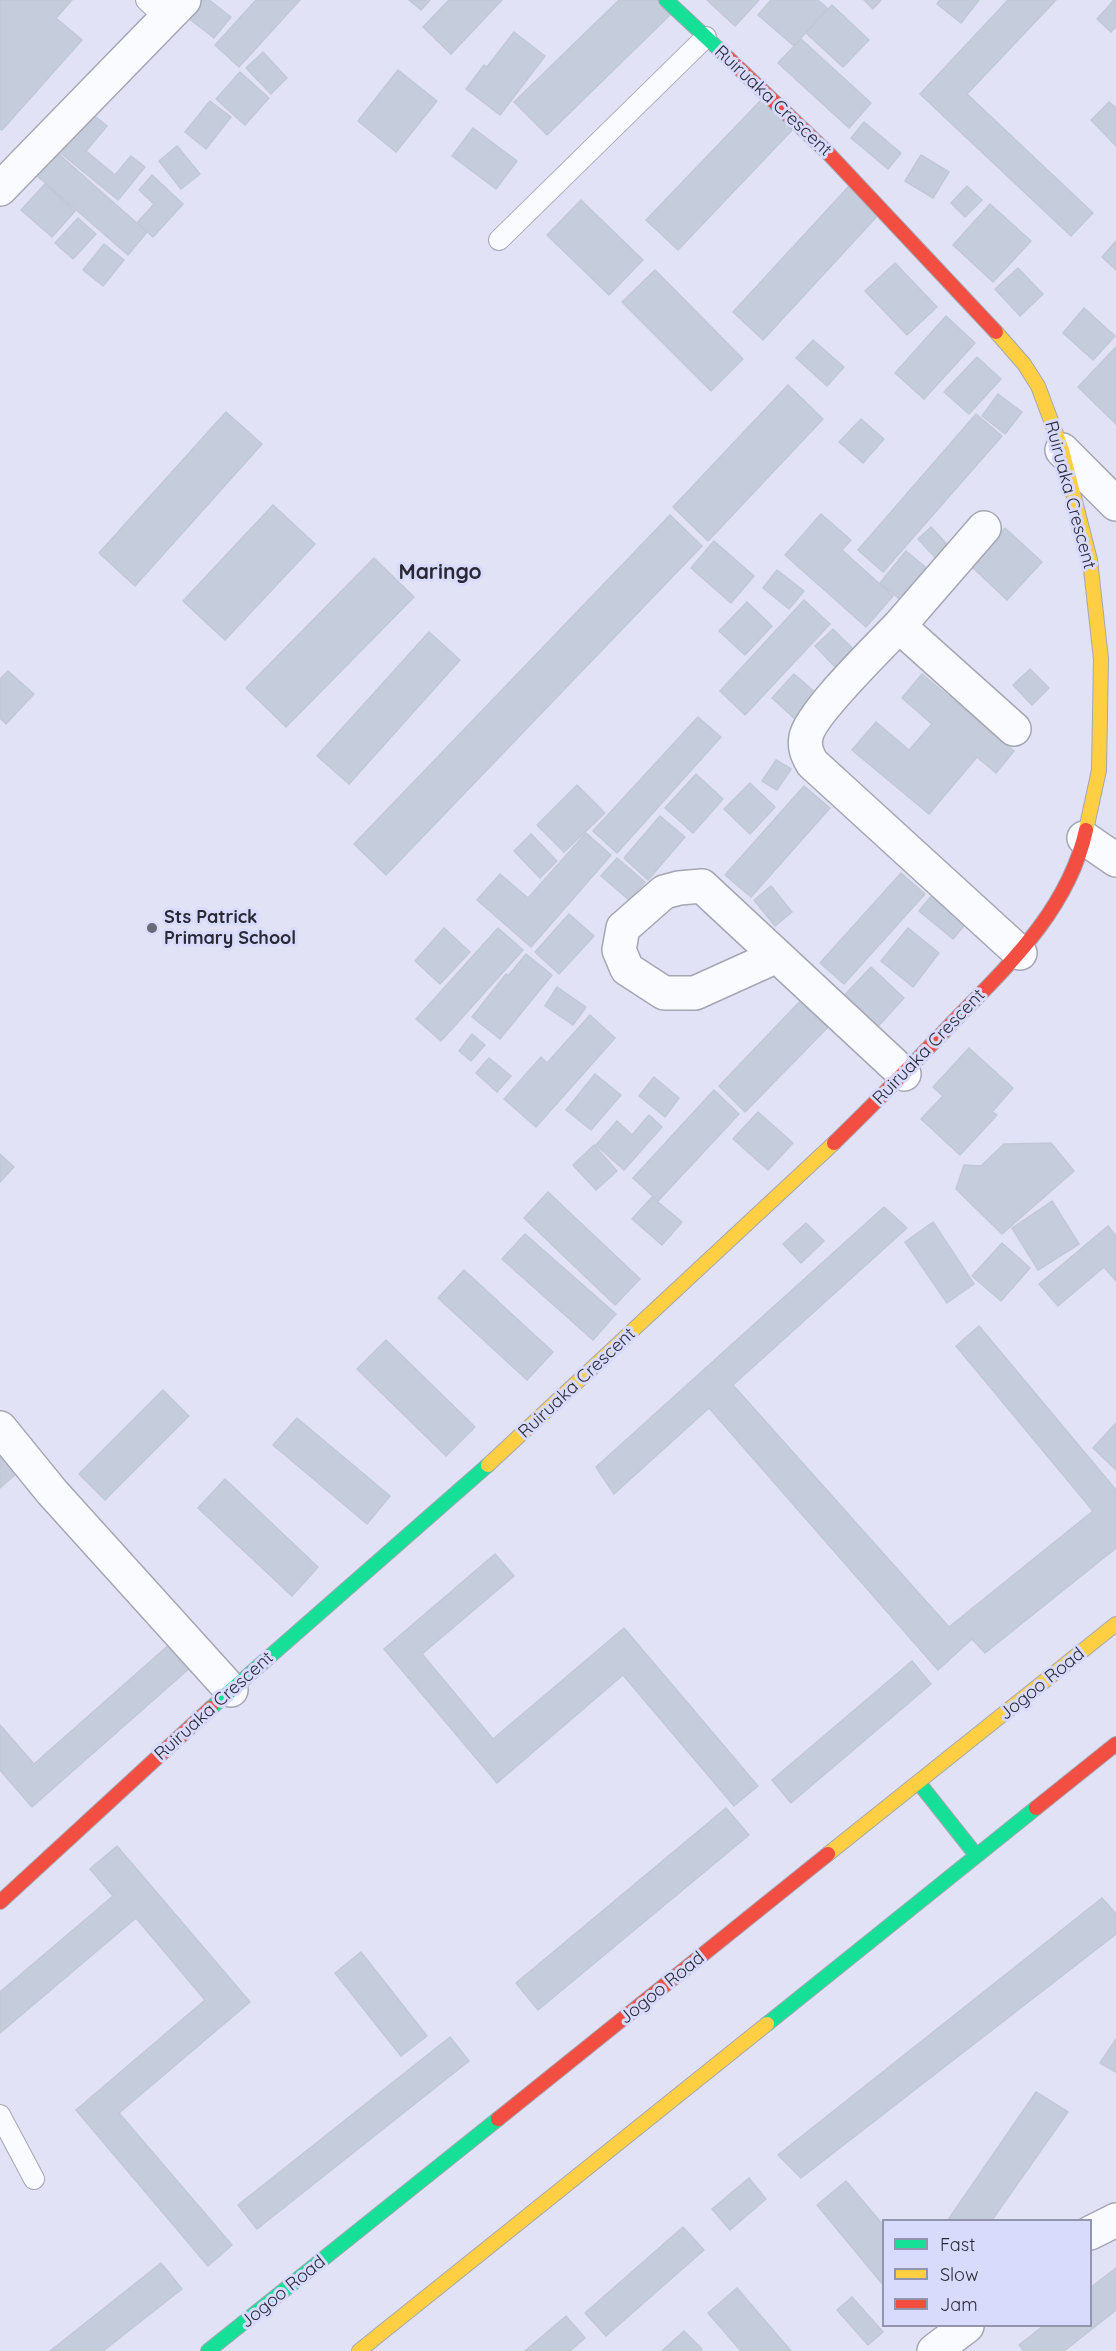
<!DOCTYPE html>
<style>
body{margin:0}
#map{position:relative;width:1116px;height:2351px;overflow:hidden;background:#e1e2f5;font-family:Quicksand,sans-serif}
canvas{display:block}
.legend{position:absolute;left:882px;top:2219px;width:210px;height:108px;box-sizing:border-box;background:#d9dbfd;border:2px solid #9394ad;margin:0;padding:8px 10px;list-style:none;font-size:18px;color:#292936}
.legend li{display:flex;align-items:center;gap:12px;height:30px}
.legend b{width:30px;border:2px solid #9394ad}
</style>
<div id="map">
<canvas width="1116" height="2351"></canvas>
<ul class="legend">
<li><b style="height:8px;background:#16e098"></b>Fast</li>
<li><b style="height:8px;background:#ffcf43"></b>Slow</li>
<li><b style="height:8px;background:#f24e42"></b>Jam</li>
</ul>
</div>
<script>
const ctx = document.querySelector('canvas').getContext('2d');
ctx.lineJoin = 'round';
function fillPath(path, color) { ctx.fillStyle = color; ctx.fill(path, 'evenodd'); }
function strokePath(path, color, width, dash) { ctx.strokeStyle = color; ctx.lineWidth = width; ctx.lineCap = dash ? 'butt' : 'round'; ctx.setLineDash(dash || []); ctx.stroke(path); }
function drawText(font, color, halo, rows, align = 'center') {
  ctx.font = font + ' Quicksand,sans-serif'; ctx.lineWidth = 6; ctx.setLineDash([]); ctx.textBaseline = 'middle'; ctx.strokeStyle = halo; ctx.fillStyle = color; for (const [text, x, y, turn = 0] of rows) {
    ctx.save(); ctx.translate(x, y); ctx.rotate((+turn || 0) * Math.PI / 180); ctx.textAlign = isNaN(turn) ? turn : align; if (halo) ctx.strokeText(text, 0, 0); ctx.fillText(text, 0, 0); ctx.restore();
  }
}
const building = new Path2D(`
 M0 0H72L56 18 82 40 2 130 0 129Z
 M193 0H209L231 17 214 38 183 14Z
 M256 0H300L239 67 215 45Z
 M409 0H430L421 10Z
 M449 0H502L451 54 423 27Z
 M619 0H658L671 14 547 135 514 102Z
 M707 0H759L735 26Z
 M771 0H818L827 8 794 46 758 15Z
 M864 0H881L873 9Z
 M940 0H979L961 23 937 4Z
 M1008 0H1056L967 94 1093 213 1071 236 920 94Z
 M1114 0H1116V26L1111 32 1097 19Z
 M832 5 869 40 843 67 806 33Z
 M514 32 545 56 500 115 466 89 484 65 487 67Z
 M801 39 871 103 849 128 778 63Z
 M263 52 287 78 271 94 246 68Z
 M398 70 437 101 396 152 358 121Z
 M240 72 269 98 245 125 216 99Z
 M764 97 795 127 678 250 646 220Z
 M210 101 231 117 206 149 185 132Z
 M1109 102 1116 108V146L1091 120Z
 M90 112 107 126 86 151 115 175 131 156 145 167 118 200 58 151Z
 M864 122 901 153 888 169 851 138Z
 M473 128 517 161 496 189 452 156Z
 M177 146 200 174 181 189 159 161Z
 M54 150 147 232 128 255 34 173Z
 M921 155 949 172 933 198 905 181Z
 M152 175 183 204 153 237 137 223 154 204 139 190Z
 M45 184 75 211 52 237 21 210Z
 M850 185 880 213 763 340 733 312Z
 M967 186 982 200 965 217 951 203Z
 M581 200 643 260 609 295 547 235Z
 M990 204 1031 241 993 282 953 245Z
 M78 218 96 234 73 259 55 243Z
 M1116 241V270L1102 257Z
 M104 244 124 260 103 286 83 270Z
 M895 263 937 307 907 335 865 291Z
 M1018 268 1043 294 1020 316 995 289Z
 M655 270 743 359 711 391 622 302Z
 M1084 308 1115 336 1093 360 1063 333Z
 M946 316 975 343 924 399 895 373Z
 M813 340 844 367 827 386 796 358Z
 M1116 347V424L1078 387Z
 M977 357 1001 379 969 414 944 392Z
 M788 385 823 419 708 541 673 507Z
 M998 394 1022 412 1005 434 982 416Z
 M226 412 262 444 135 586 99 553Z
 M976 414 1002 436 883 572 858 550Z
 M861 419 884 439 863 463 839 442Z
 M273 505 315 544 225 640 183 601Z
 M821 514 851 540 842 550 893 596 866 627 785 555Z
 M670 515 702 546 386 875 354 844Z
 M931 527 956 554 943 566 918 539Z
 M1005 528 1042 562 1007 600 970 565Z
 M714 541 754 576 731 603 691 568Z
 M906 551 934 574 908 606 880 583Z
 M374 558 414 597 286 727 246 688Z
 M777 570 804 591 789 609 763 588Z
 M804 600 830 624 745 715 720 691Z
 M747 602 772 626 745 655 719 631Z
 M833 629 859 655 840 672 815 646Z
 M429 632 460 660 349 784 317 756Z
 M1030 669 1049 688 1032 705 1013 685Z
 M8 671 34 694 6 724 0 718V679Z
 M794 674 817 694 795 719 772 698Z
 M922 674 1014 751 996 773 977 757 929 814 852 750 876 722 909 750 932 724 902 698Z
 M698 717 721 737 617 853 593 831Z
 M776 760 791 769 777 790 762 781Z
 M696 774 723 799 693 833 665 808Z
 M750 783 775 807 750 834 724 809Z
 M577 785 605 813 564 852 537 825Z
 M804 786 830 808 751 897 725 875Z
 M660 816 685 837 648 880 624 858Z
 M586 833 611 855 531 947 477 900 500 874 528 898Z
 M531 834 557 861 540 878 514 851Z
 M617 858 645 882 629 900 601 876Z
 M901 873 925 894 844 984 820 963Z
 M771 886 792 912 775 926 754 900Z
 M933 894 967 922 953 939 919 911Z
 M569 914 594 936 559 974 535 952Z
 M444 928 470 952 440 984 415 961Z
 M498 928 523 950 441 1041 416 1019Z
 M908 928 939 953 913 987 881 961Z
 M526 954 552 975 500 1039 472 1017 506 974 508 976Z
 M871 967 904 998 873 1032 840 1000Z
 M557 987 586 1007 573 1025 545 1006Z
 M805 996 833 1022 745 1112 719 1086Z
 M590 1015 615 1038 536 1127 504 1099 541 1057 547 1063Z
 M472 1034 485 1045 471 1061 459 1051Z
 M969 1048 1013 1088 992 1112 997 1115 960 1155 921 1119 943 1096 933 1087Z
 M489 1058 511 1076 497 1092 476 1073Z
 M595 1074 621 1095 591 1130 566 1110Z
 M654 1077 679 1098 665 1117 639 1096Z
 M714 1090 739 1114 658 1201 633 1178Z
 M758 1112 793 1143 768 1170 733 1139Z
 M649 1115 662 1127 624 1170 596 1145 617 1121 632 1135Z
 M1051 1143 1074 1171 1002 1234 956 1189 964 1165 981 1166 1004 1144Z
 M594 1145 617 1171 596 1190 573 1165Z
 M0 1154 14 1167 0 1182Z
 M548 1192 640 1279 615 1305 524 1218Z
 M652 1197 682 1222 662 1245 632 1219Z
 M1052 1201 1079 1244 1038 1270 1012 1228Z
 M884 1207 907 1228 733 1385 949 1627 1093 1511 956 1346 979 1326 1116 1490V1548L985 1653 972 1639 938 1670 709 1408 614 1494 596 1467Z
 M933 1222 974 1284 947 1303 905 1242Z
 M806 1223 824 1241 801 1263 783 1244Z
 M1108 1226 1116 1236V1281L1104 1267 1058 1306 1039 1284Z
 M525 1234 616 1314 593 1340 502 1259Z
 M1002 1243 1030 1268 1001 1301 972 1276Z
 M464 1270 553 1352 527 1380 438 1298Z
 M386 1340 475 1427 446 1456 357 1369Z
 M163 1390 189 1416 105 1500 79 1474Z
 M297 1418 390 1496 367 1524 273 1445Z
 M1116 1423V1470L1093 1448Z
 M0 1446 26 1465 0 1488Z
 M225 1479 318 1567 292 1596 198 1508Z
 M495 1554 514 1576 422 1654 493 1739 624 1628 758 1786 734 1806 623 1675 497 1783 384 1649Z
 M179 1636 200 1659 32 1807 0 1770V1725L34 1764Z
 M912 1661 931 1684 791 1803 772 1780Z
 M726 1808 749 1835 538 2010 516 1983Z
 M117 1846 250 2002 119 2113 232 2245 208 2266 76 2110 205 2000 136 1918 0 2033V1992L113 1896 90 1869Z
 M1102 1898 1116 1914V1934L801 2178 778 2155Z
 M361 1952 427 2036 401 2056 335 1973Z
 M450 2037 469 2061 257 2229 238 2205Z
 M1116 2039V2072L1100 2063Z
 M1036 2092 1068 2112 992 2220H948Z
 M749 2178 766 2199 730 2230 712 2209Z
 M846 2181 884 2226V2286L817 2205Z
 M683 2227 704 2250 606 2336 585 2313Z
 M161 2263 182 2289 103 2351H50Z
 M1116 2268V2310L1064 2351H1024L1019 2345 1043 2326H1090V2288Z
 M737 2288 791 2351H741L708 2313Z
 M852 2297 883 2332 868 2345 837 2310Z
 M566 2316 585 2338 570 2351H525Z
 M684 2331 702 2349 700 2351H662Z`);
const lane = new Path2D(`
 M146 0 166 19
 M499 240 706 37
 M0 2115 34 2179`);
const street = new Path2D(`
 M0 189 184 0
 M1062 450 1116 504
 M899 626 984 528
 M1014 729 899 626C880 646 810 714 806 737 804 747 807 754 812 763L1020 953
 M1084 838 1116 860
 M777 956 695 993H664L627 969 619 950 623 928 664 892 679 888 702 886 904 1074
 M0 1428 52 1492 231 1690
 M1090 2233 1116 2220
 M934 2351 967 2326`);
const fast = new Path2D(`
 M666 0 725 55
 M211 1708 488 1465
 M919 1783 976 1855
 M767 2024 1036 1808
 M208 2351 498 2119`);
const slow = new Path2D(`
 M996 332 1024 364 1038 386 1062 450 1090 560 1101 659 1099 770 1086 830
 M488 1465 834 1143
 M828 1854 1116 1624
 M359 2351 767 2024`);
const jam = new Path2D(`
 M725 55 828 153 996 332
 M834 1143C876 1102 916 1061 956 1019 1010 964 1069 908 1086 830
 M1036 1808 1116 1744
 M0 1902 211 1708
 M498 2119 828 1854`);
const markers = [
 [152,928,6,"#696a79"]
];
const streetNames = [
 ["Ruiruaka Crescent",773,101,43],
 ["Ruiruaka Crescent",1070,495,75],
 ["Ruiruaka Crescent",929,1047,-46],
 ["Ruiruaka Crescent",577,1383,-43],
 ["Jogoo Road",1042,1684,-39],
 ["Ruiruaka Crescent",214,1706,-42],
 ["Jogoo Road",662,1988,-39],
 ["Jogoo Road",283,2292,-39]
];
const poiNames = [
 ["Sts Patrick",164,918],
 ["Primary School",164,939]
];
const quarterNames = [
 ["Maringo",440,573]
];
fillPath(building, '#c5cddd');
strokePath(building, '#c2c8d5', 1.5);
strokePath(lane, '#a5a6b4', 22);
strokePath(street, '#a5a6b4', 36);
strokePath(fast, '#a5a6b4', 16);
strokePath(slow, '#a5a6b4', 16);
strokePath(jam, '#a5a6b4', 16);
strokePath(lane, '#fafbfe', 20);
strokePath(street, '#fafbfe', 33);
strokePath(fast, '#16e098', 14);
strokePath(slow, '#ffcf43', 14);
strokePath(jam, '#f24e42', 14);
for (const [x, y, r, color] of markers) { const dot = new Path2D(); dot.arc(x, y, r, 0, 2 * Math.PI); ctx.fillStyle = color; ctx.fill(dot); strokePath(dot, '#d9dbfd', 2); }
drawText('18px', '#292936', '#d9dbfd', streetNames);
drawText('bold 18px', '#292936', '#d9dbfd', poiNames, 'left');
drawText('bold 21px', '#292936', '#d9dbfd', quarterNames);
</script>
